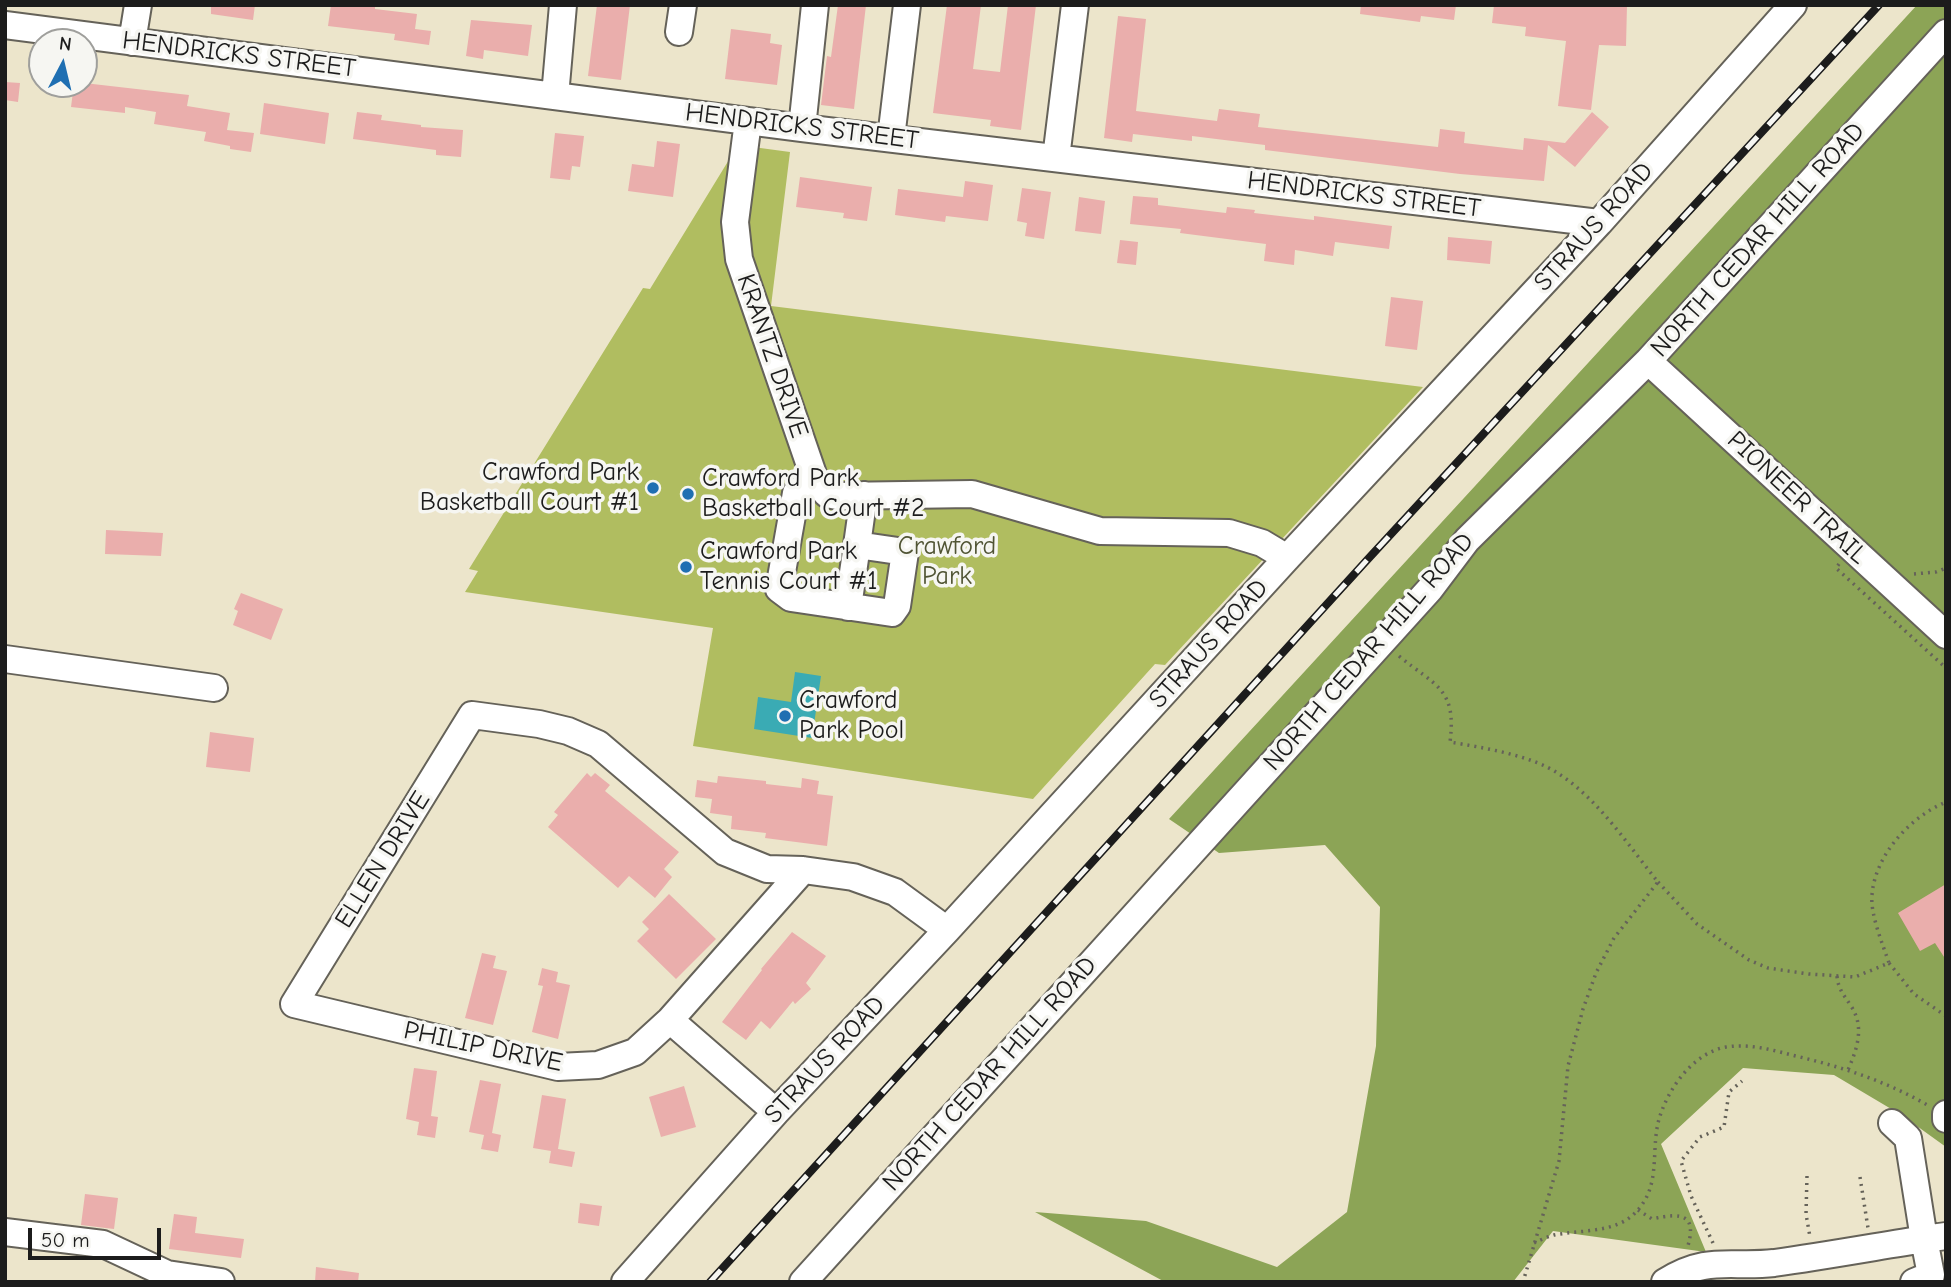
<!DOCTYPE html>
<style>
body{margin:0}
#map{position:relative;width:1951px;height:1287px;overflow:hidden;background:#ece5cb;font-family:"Comic Neue",sans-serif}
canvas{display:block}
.frame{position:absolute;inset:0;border:7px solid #1c1c1c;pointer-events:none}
.north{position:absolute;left:28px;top:28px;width:70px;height:70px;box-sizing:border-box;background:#f6f6f2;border:2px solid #9f9f9c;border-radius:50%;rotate:7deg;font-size:19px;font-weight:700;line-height:28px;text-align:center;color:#1c1c1c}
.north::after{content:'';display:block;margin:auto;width:24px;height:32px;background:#1f6fb2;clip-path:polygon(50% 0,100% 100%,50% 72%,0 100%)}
.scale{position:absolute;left:28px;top:1228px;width:133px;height:32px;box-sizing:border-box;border:4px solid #1c1c1c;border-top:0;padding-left:9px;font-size:21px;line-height:24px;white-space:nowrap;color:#1c1c1c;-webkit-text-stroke:5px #f6f6f2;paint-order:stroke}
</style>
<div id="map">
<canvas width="1951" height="1287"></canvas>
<div class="frame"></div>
<div class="north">N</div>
<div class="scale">50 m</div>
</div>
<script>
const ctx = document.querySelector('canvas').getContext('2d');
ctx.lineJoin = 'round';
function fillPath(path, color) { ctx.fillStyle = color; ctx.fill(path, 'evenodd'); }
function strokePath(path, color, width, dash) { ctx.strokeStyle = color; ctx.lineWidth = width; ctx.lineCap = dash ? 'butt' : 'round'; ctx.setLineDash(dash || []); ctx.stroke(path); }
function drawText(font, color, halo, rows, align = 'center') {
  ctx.font = font + ' "Comic Neue",sans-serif'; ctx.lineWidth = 7; ctx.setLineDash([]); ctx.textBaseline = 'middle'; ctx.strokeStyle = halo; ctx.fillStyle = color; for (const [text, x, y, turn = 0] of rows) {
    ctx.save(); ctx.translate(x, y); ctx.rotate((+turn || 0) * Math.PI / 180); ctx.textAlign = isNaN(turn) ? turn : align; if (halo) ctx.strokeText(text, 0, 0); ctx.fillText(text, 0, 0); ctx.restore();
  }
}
const green = new Path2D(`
 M738 145 790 152 771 306 1423 387 1165 665 1155 664 1033 799 693 746 713 628 465 592 478 571 469 569 643 288 650 289Z`);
const forest = new Path2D(`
 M1917 5H1946V1147L1903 1116 1834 1075 1743 1068 1661 1144 1706 1252 1553 1231 1513 1282H1165L1035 1212 1146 1221 1277 1267 1347 1212 1376 1046 1380 907 1325 845 1219 853 1169 819Z`);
const water = new Path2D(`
 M795 672 821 676 812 738 754 729 758 697 791 702Z`);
const building = new Path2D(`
 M211 5H255L253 20 211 14Z
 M331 5H375V9L417 14 415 29 431 31 429 45 394 40 395 34 328 26Z
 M597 5H630L621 80 588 76Z
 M838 5H866L854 109 821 105 827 56 831 57Z
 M947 5H981L973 69 1000 72 1008 5H1036L1021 130 990 126 991 120 933 113Z
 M1361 5H1456L1454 20 1421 16 1420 22 1360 14Z
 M1494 5H1627L1626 46 1599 45 1591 110 1558 106 1566 41 1525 36 1526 27 1492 23Z
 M1118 16 1146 19 1136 111 1217 121 1219 109 1260 114 1258 127 1438 147 1440 129 1465 132 1464 143 1523 150 1524 138 1565 143 1592 112 1609 127 1575 167 1548 145 1544 181 1460 174 1265 150V145L1192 136V141L1133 134 1132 142 1104 138Z
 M471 20 532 25 528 56 484 50 483 59 466 56Z
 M731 29 771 34 770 43 782 45 777 85 725 79Z
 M5 82 20 83 18 102 5 100Z
 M84 83 189 95 187 106 230 113 227 130 254 133 251 152 230 149V146L204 141 206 132 154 124 156 112 125 107V113L71 107 74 84Z
 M264 103 329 113 325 144 260 134Z
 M357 112 382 115 381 120 421 125V127L463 130 461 157 436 155V150L353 139Z
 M555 133 584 136 580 167 572 166 570 180 550 178Z
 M657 141 680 144 673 197 628 191 632 164 654 167Z
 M800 177 872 187 867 221 843 218 844 213 796 207Z
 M965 181 993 185 988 221 946 216 945 222 895 215 898 189 963 197Z
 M1022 188 1051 192 1044 239 1025 236 1027 223 1017 221Z
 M1133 196 1158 198V205L1226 213 1227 207 1255 210 1254 213 1314 220V216L1392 226 1389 249 1335 242 1333 256 1295 250 1294 265 1264 261 1266 244 1180 233 1181 229 1130 224Z
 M1079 197 1105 201 1101 234 1075 231Z
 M1448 237 1492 241 1490 264 1447 260Z
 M1120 240 1138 242 1136 265 1117 263Z
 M1391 297 1423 301 1417 350 1385 346Z
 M106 530 163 533 161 556 105 554Z
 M241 593 283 609 271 640 233 625 238 611 234 609Z
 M210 732 254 738 250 772 206 767Z
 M587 773 591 777 595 773 610 785 605 791 679 852 664 869 672 877 655 898 629 876 618 888 548 827 558 815 554 812Z
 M718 776 766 781V784L801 788 802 778 819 781 817 794 833 796 827 846 765 838 766 833 731 829 732 816 710 813 712 799 695 797 697 780 717 783Z
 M1946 884V960L1935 943 1920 951 1898 913Z
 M669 894 716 939 676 979 637 941 649 929 642 922Z
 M792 932 826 956 806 983 811 989 795 1004 793 1001 770 1029 761 1021 746 1040 722 1022 762 970 761 969Z
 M482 953 496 956 493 968 507 971 493 1025 465 1018Z
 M542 968 558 972 556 982 570 985 558 1039 532 1032 543 986 538 985Z
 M414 1068 437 1071 431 1116 438 1117 435 1138 417 1135 419 1122 406 1119Z
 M480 1080 501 1084 492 1133 501 1135 498 1152 481 1149 484 1135 469 1132Z
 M684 1086 696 1127 661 1137 649 1097Z
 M542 1095 566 1099 558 1149 575 1152 572 1167 549 1163 551 1151 533 1148Z
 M85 1194 118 1198 114 1229 81 1225Z
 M580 1203 602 1206 599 1226 578 1223Z
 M174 1214 197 1217 195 1233 244 1239 241 1258 169 1249Z
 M316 1267 359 1273 358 1282H315Z`);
const path = new Path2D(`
 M1839 564 1836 568 1946 668
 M1914 574 1936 572 1946 568
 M1399 656C1435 686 1457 688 1450 742 1484 748 1531 755 1559 774 1599 800 1628 845 1658 882L1614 938 1596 973 1583 1009 1568 1066 1559 1161 1523 1282
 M1658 882 1697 924 1749 960 1768 968 1809 974 1855 977 1889 963C1883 945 1870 914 1872 895 1875 855 1910 817 1946 802
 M1889 963 1914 994 1946 1016
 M1837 976C1838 989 1844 995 1851 1006 1865 1027 1857 1049 1848 1070
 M1807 1176 1806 1214 1810 1237
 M1860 1177 1868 1228
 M1638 1210 1652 1219C1682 1212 1698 1214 1687 1249
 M1534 1243C1540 1240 1547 1237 1554 1235 1579 1230 1616 1233 1635 1213 1661 1187 1651 1155 1658 1123 1666 1091 1692 1053 1726 1047 1752 1043 1775 1051 1800 1057 1845 1068 1888 1082 1929 1106
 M1713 1243 1691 1196 1681 1161 1700 1137 1724 1127 1729 1092 1742 1081`);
const minor = new Path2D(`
 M5 25 802 128 1599 223
 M679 32 683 5
 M132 42 138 5
 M555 96 563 5
 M748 121 735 222 739 259 815 480 827 494 837 496 972 494 1100 531 1229 533 1262 543 1287 558
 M802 128 815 5
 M891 138 907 5
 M1056 158 1075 5
 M1648 361 1946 635
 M815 480 796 493 779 589 791 598 892 613 897 606 905 552 857 545 864 495
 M848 607 857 545
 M5 659 214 688
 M803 870 670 1020 635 1052 598 1065 558 1067 294 1004 472 715 539 724 568 731 598 744 725 852 767 869 803 870 853 877 895 892 947 930
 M670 1020 776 1112
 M1946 1114V1119
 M5 1232 103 1244 167 1274 221 1282
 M625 1282 776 1112 947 930 1287 558 1599 223 1793 5
 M803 1282 1430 589 1467 540 1648 361 1946 33
 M1665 1282C1708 1255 1730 1268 1774 1263 1824 1256 1874 1247 1924 1239L1908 1138 1892 1123
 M1914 1282 1931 1275 1924 1239 1946 1236`);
const rail = new Path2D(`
 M710 1282 1368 559 1879 5`);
const markers = [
 [653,488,7,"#1f6fb2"],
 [688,494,7,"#1f6fb2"],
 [686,567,7,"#1f6fb2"],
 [785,716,7,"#1f6fb2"]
];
const streetNames = [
 ["HENDRICKS STREET",239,55,7],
 ["HENDRICKS STREET",802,127,7],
 ["HENDRICKS STREET",1364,195,7],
 ["STRAUS ROAD",1594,227,-48],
 ["NORTH CEDAR HILL ROAD",1758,240,-48],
 ["KRANTZ DRIVE",772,356,71],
 ["PIONEER TRAIL",1797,498,43],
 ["STRAUS ROAD",1209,644,-48],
 ["NORTH CEDAR HILL ROAD",1369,652,-49],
 ["ELLEN DRIVE",383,860,-58],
 ["PHILIP DRIVE",483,1047,12],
 ["STRAUS ROAD",825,1060,-47],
 ["NORTH CEDAR HILL ROAD",990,1074,-48]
];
const poiNames = [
 ["Crawford Park",639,473,"right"],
 ["Basketball Court #1",639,503,"right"],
 ["Crawford Park",702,479],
 ["Basketball Court #2",702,509],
 ["Crawford Park",700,552],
 ["Tennis Court #1",700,582],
 ["Crawford",799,701],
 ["Park Pool",799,731]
];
const parkNames = [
 ["Crawford",947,547],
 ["Park",947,577]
];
fillPath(green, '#b0bd60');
fillPath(forest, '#8ca456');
fillPath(water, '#3aabb4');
fillPath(building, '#eaaeac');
strokePath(minor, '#656259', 30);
strokePath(path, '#656259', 3.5, [2, 5]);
strokePath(minor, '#fff', 26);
strokePath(rail, '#1c1c1c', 8);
strokePath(rail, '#f6f6f2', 5, [16]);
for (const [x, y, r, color] of markers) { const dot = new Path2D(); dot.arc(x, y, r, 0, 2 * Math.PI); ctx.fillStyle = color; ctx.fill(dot); strokePath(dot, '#f6f6f2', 2.5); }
drawText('26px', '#1c1c1c', '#f6f6f2', streetNames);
drawText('26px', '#1c1c1c', '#f6f6f2', poiNames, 'left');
drawText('26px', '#505434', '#f6f6f2', parkNames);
</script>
